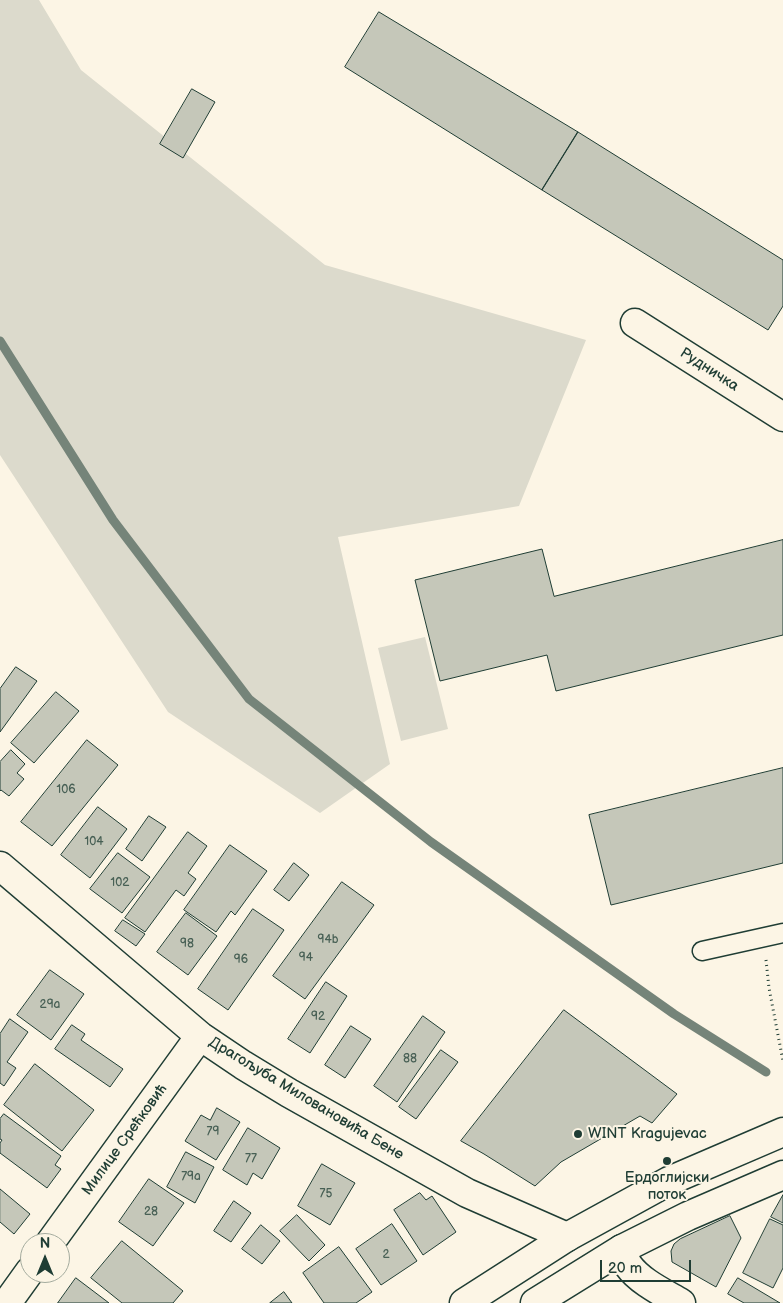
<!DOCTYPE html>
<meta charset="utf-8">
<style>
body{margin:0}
#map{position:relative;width:783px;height:1303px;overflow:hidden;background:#fcf5e5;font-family:"Balsamiq Sans",sans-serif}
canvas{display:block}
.north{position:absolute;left:20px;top:1233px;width:50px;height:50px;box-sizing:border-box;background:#fcf5e5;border:1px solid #a4ab9e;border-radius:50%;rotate:0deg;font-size:14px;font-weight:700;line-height:20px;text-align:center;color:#1f3d34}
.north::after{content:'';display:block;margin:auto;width:18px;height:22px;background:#1f3d34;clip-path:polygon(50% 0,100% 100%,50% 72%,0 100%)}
.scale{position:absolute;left:600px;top:1260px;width:91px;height:22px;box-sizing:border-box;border:2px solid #1f3d34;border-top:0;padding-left:6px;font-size:15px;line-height:18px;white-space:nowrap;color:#1f3d34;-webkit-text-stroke:4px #fcf5e5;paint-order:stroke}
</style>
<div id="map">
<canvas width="783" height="1303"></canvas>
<div class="north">N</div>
<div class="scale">20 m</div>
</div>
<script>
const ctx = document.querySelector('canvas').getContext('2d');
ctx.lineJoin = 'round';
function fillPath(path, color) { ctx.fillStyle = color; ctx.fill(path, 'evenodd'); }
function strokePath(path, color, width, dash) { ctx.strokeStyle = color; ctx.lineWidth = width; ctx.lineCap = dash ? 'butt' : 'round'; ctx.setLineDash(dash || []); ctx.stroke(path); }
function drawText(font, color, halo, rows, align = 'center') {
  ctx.font = font + ' "Balsamiq Sans",sans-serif'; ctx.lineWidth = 4; ctx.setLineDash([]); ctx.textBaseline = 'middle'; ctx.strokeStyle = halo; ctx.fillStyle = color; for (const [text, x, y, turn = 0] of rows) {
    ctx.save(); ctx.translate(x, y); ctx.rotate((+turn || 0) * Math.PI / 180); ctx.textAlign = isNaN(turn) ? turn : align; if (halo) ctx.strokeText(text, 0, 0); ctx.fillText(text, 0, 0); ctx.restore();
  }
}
const green = new Path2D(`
 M0 0H39L81 70 325 265 586 340 519 506 338 537 390 764 320 813 168 712 0 455Z
 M425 637 448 729 401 741 378 648Z`);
const stream = new Path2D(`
 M0 341 113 520 249 699 431 842 674 1014 766 1072`);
const building = new Path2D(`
 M379 12 578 132 542 190 345 67Z
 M192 89 215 102 183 158 160 144Z
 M578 132 783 260V306L768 330 542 190Z
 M783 540V635L556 691 547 655 440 681 415 580 542 549 554 596Z
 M16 667 37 681 0 732V689Z
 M56 692 79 711 34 763 11 743Z
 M87 740 118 765 52 846 21 822Z
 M11 750 25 764 17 773 24 779 9 796 1 790 0 791V762Z
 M783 768V863L611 905 589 815Z
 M98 807 127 829 90 878 61 855Z
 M149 816 166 827 142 861 126 849Z
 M188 832 207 846 188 873 196 879 184 896 176 890 145 932 125 918Z
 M230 845 267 871 235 915 231 911 216 932 184 910Z
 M118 853 150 877 122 913 90 889Z
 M294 863 309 875 289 901 274 890Z
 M342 882 374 905 305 999 273 976Z
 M253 909 284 930 228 1010 198 989Z
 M186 913 217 936 188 975 157 952Z
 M123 920 145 934 136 946 115 931Z
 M50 970 84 994 51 1040 17 1015Z
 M326 982 347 996 310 1053 288 1039Z
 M564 1010 677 1094 652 1123 640 1116 561 1162 535 1186 484 1154 461 1141Z
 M423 1016 445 1032 397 1102 374 1086Z
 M10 1019 28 1032 7 1062 16 1068 4 1086 0 1083V1034Z
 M72 1025 85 1034 81 1040 123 1069 110 1087 55 1049Z
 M351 1026 371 1039 345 1078 325 1065Z
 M441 1050 458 1062 416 1119 399 1107Z
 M35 1064 94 1110 62 1151 4 1105Z
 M217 1108 240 1122 216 1160 185 1141 201 1115 210 1120Z
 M4 1114 61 1156 55 1165 61 1169 47 1188 0 1153V1143L2 1140 0 1139V1119Z
 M248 1128 280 1148 262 1179 253 1173 247 1185 223 1170Z
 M186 1152 214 1167 195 1203 167 1187Z
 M322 1164 355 1183 330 1225 298 1206Z
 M149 1179 184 1203 153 1246 119 1222Z
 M0 1189 30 1214 14 1234 0 1222Z
 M420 1193 426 1200 432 1196 456 1232 423 1255 394 1210Z
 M783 1195V1223L771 1217Z
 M234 1201 251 1213 231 1242 214 1231Z
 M297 1215 325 1245 309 1261 280 1231Z
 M730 1216 741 1238 716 1287 672 1262 671 1251 674 1244 680 1239Z
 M770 1219 783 1225V1268L773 1288 743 1273Z
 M392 1224 417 1261 381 1285 356 1249Z
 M261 1225 280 1241 262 1264 242 1249Z
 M122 1241 183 1291 173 1303H122L91 1278Z
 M339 1247 372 1292 356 1303H324L303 1273Z
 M76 1278 109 1303H58Z
 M738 1278 780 1303H744L728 1294Z
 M284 1292 292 1303H270Z`);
const path = new Path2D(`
 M766 960 769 988 783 1061`);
const service = new Path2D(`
 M702 951 783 933`);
const minor = new Path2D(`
 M635 323 783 417
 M0 866 200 1036 243 1065 289 1093 467 1193 567 1237
 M50 1243 200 1036
 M622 1249C624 1254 625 1260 628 1265 640 1282 664 1293 681 1303
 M7 1303 30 1271`);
const primary = new Path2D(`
 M464 1303 567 1237 669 1181 783 1132
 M535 1303 622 1249 688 1216 783 1175`);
const markers = [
 [578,1134,5,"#1f3d34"],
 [667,1161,5,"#1f3d34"]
];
const numberNames = [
 ["106",66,790],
 ["104",94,842],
 ["102",120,883],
 ["94b",328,940],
 ["98",187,944],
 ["94",306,958],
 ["96",241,960],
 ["29a",50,1005],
 ["92",318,1017],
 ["88",410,1059],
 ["79",213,1132],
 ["77",251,1159],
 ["79a",191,1177],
 ["75",326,1194],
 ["28",151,1212],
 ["2",386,1255]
];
const streetNames = [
 ["Рудничка",709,370,33],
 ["Драгољуба Миловановића Бене",306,1099,31],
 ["Милице Срећковић",125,1140,-54]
];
const poiNames = [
 ["WINT Kragujevac",588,1134],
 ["Ердоглијски",667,1178,"center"],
 ["поток",667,1195,"center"]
];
fillPath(green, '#dcdacc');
strokePath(stream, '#758479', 9);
fillPath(building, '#c5c7b9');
strokePath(building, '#1f3d34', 1);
strokePath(service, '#1f3d34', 21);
strokePath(minor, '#1f3d34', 31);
strokePath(primary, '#1f3d34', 31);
strokePath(path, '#1f3d34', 3, [1, 4]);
strokePath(service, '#fcf5e5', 18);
strokePath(minor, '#fcf5e5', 28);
strokePath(primary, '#fcf5e5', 28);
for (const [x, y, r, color] of markers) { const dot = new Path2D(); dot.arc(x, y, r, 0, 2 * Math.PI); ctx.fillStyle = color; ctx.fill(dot); strokePath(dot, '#fcf5e5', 2); }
drawText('12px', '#486055', null, numberNames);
drawText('15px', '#1f3d34', '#fcf5e5', streetNames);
drawText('15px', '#1f3d34', '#fcf5e5', poiNames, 'left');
</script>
